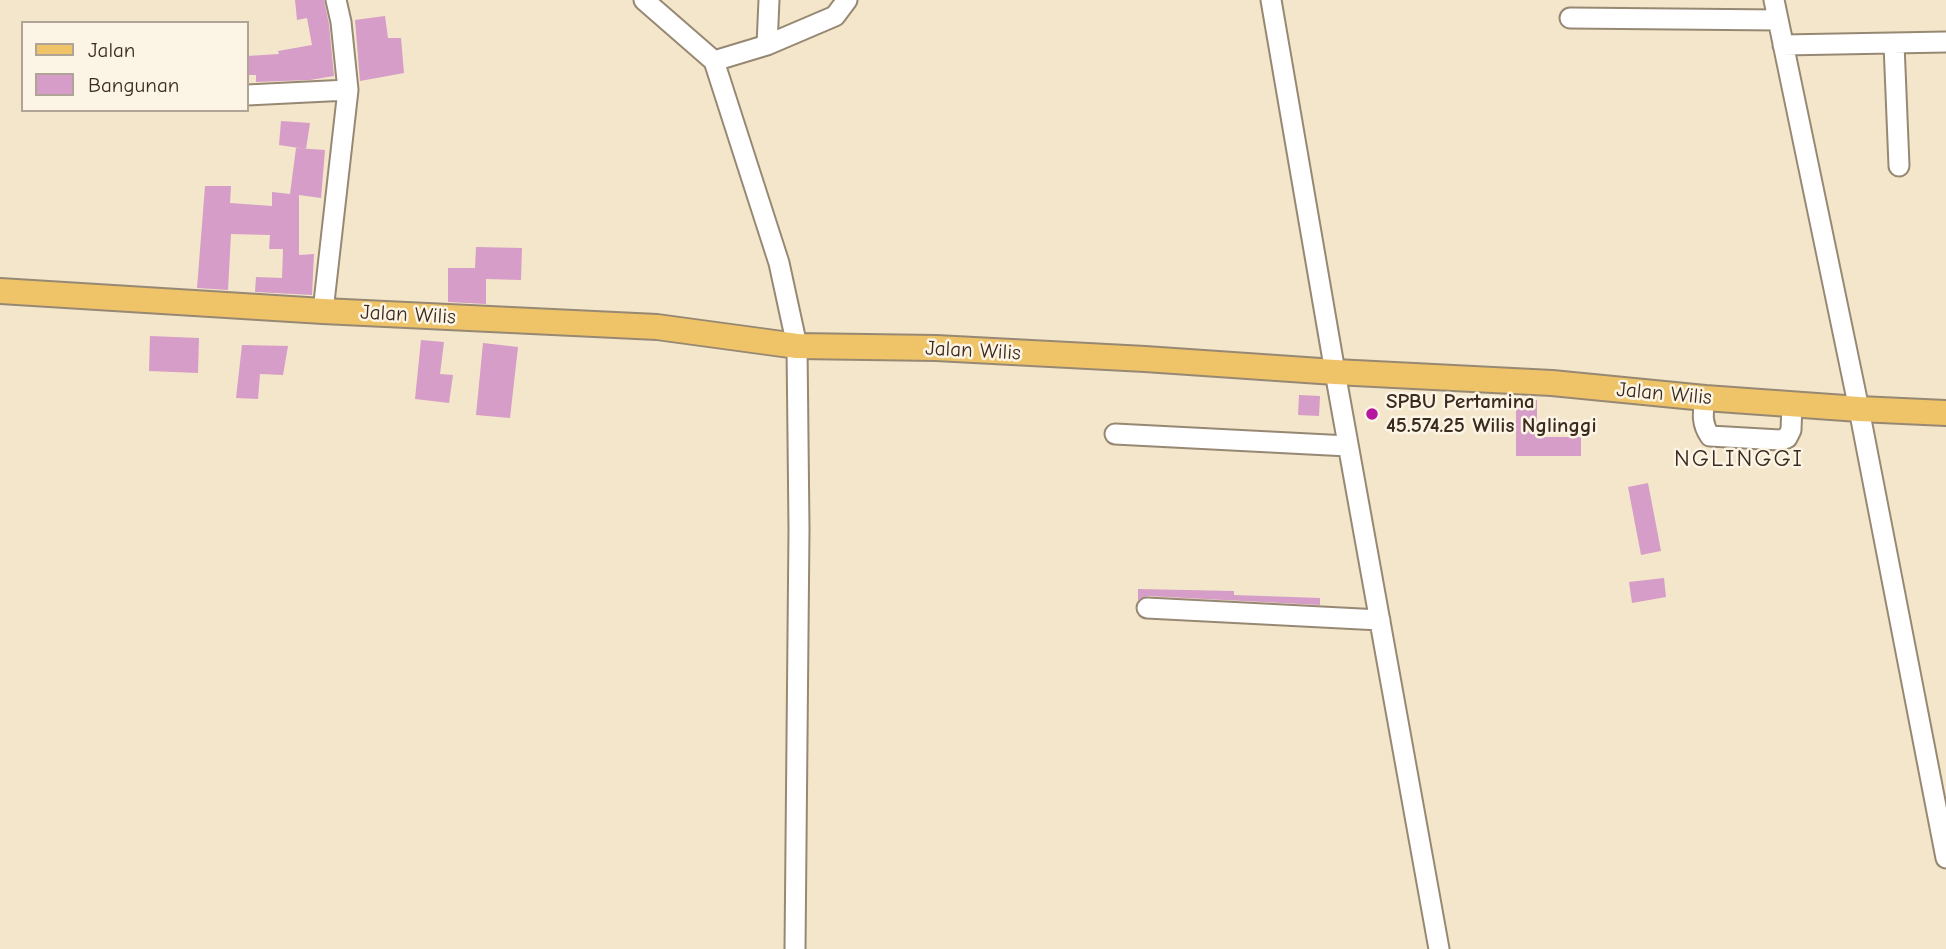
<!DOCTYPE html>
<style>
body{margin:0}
#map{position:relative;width:1946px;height:949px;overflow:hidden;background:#f3e6ca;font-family:"Comic Neue",sans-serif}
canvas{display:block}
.legend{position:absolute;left:21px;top:21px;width:228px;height:91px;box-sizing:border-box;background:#fcf5e5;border:2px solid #afa495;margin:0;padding:9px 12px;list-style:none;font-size:21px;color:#3b2a1e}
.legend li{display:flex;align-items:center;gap:14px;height:35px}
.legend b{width:35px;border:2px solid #afa495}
</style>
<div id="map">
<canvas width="1946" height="949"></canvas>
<ul class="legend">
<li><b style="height:9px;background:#efc469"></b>Jalan</li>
<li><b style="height:19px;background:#d59dc7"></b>Bangunan</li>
</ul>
</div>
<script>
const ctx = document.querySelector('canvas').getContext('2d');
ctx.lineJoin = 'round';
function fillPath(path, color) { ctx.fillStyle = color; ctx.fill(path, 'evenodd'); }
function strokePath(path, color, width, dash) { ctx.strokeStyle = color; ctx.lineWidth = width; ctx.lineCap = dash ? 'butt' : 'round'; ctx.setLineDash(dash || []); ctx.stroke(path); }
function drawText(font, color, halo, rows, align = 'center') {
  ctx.font = font + ' "Comic Neue",sans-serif'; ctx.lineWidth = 5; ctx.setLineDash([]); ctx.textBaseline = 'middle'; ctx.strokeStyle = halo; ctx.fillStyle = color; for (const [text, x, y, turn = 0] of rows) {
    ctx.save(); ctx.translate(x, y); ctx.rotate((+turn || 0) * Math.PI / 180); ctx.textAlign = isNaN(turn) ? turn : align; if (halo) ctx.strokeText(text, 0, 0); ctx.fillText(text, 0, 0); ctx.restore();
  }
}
const building = new Path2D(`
 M295 0H324L329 24 334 76 310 80 256 82V75H247V56L279 54 278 51 312 45 307 18 297 20Z
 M385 16 388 38H401L404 73 360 81 355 20Z
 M281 121 310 123 306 149 279 145Z
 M296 148 325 150 321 198 299 195V255L314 254 312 295 255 292 256 277 282 278 283 249H269L270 235 231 234 228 290 197 288 205 186H231L230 203 272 206V192L290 194Z
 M476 247 522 248 521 280 486 279V304L448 302V268H475Z
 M150 336 199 338 198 373 149 371Z
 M421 340 444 342 440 374 453 375 449 403 415 399Z
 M483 343 518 347 510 418 476 415Z
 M242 345 288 346 283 375 260 374 258 399 236 398Z
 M1299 395 1320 396 1319 416 1298 415Z
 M1516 400H1537V437H1581V456H1516Z
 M1648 483 1661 551 1641 555 1628 487Z
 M1664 578 1666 597 1632 603 1629 582Z
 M1138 589 1234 591V595L1320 598V605L1148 596 1138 600Z`);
const minor = new Path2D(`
 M644 0 714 61 779 263 797 346 799 529 795 949
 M1271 0 1335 372 1439 949
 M1774 0 1859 409 1946 858
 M1570 18 1778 20
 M1894 44 1899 166
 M767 45 769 0
 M1783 45 1946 42
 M714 61 767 45 835 16 847 0
 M247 95 348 90
 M323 311 348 90 341 22 336 0
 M1705 398C1703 413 1701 423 1710 436L1780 440 1787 438 1791 430 1792 404
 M1115 434 1348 446
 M1147 608 1380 620`);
const major = new Path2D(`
 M0 291 323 311 657 327 797 346 936 348 1145 359 1335 372 1552 383 1705 398 1859 409 1946 413`);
const markers = [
 [1372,414,7,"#b5179e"]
];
const streetNames = [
 ["Jalan Wilis",408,315,3],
 ["Jalan Wilis",973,351,3],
 ["Jalan Wilis",1664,394,5]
];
const poiNames = [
 ["SPBU Pertamina",1386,402],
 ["45.574.25 Wilis Nglinggi",1386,426]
];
const quarterNames = [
 ["NGLINGGI",1739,459]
];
fillPath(building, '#d59dc7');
strokePath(minor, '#978874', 23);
strokePath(major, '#978874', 28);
strokePath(minor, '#fff', 19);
strokePath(major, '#efc469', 24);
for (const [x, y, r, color] of markers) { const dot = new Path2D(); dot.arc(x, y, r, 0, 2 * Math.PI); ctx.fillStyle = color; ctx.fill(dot); strokePath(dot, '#fcf5e5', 2.5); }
drawText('21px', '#3b2a1e', '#fcf5e5', streetNames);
drawText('bold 21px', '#3b2a1e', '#fcf5e5', poiNames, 'left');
ctx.letterSpacing = '2px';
drawText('24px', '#3b2a1e', '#fcf5e5', quarterNames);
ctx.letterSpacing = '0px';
</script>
